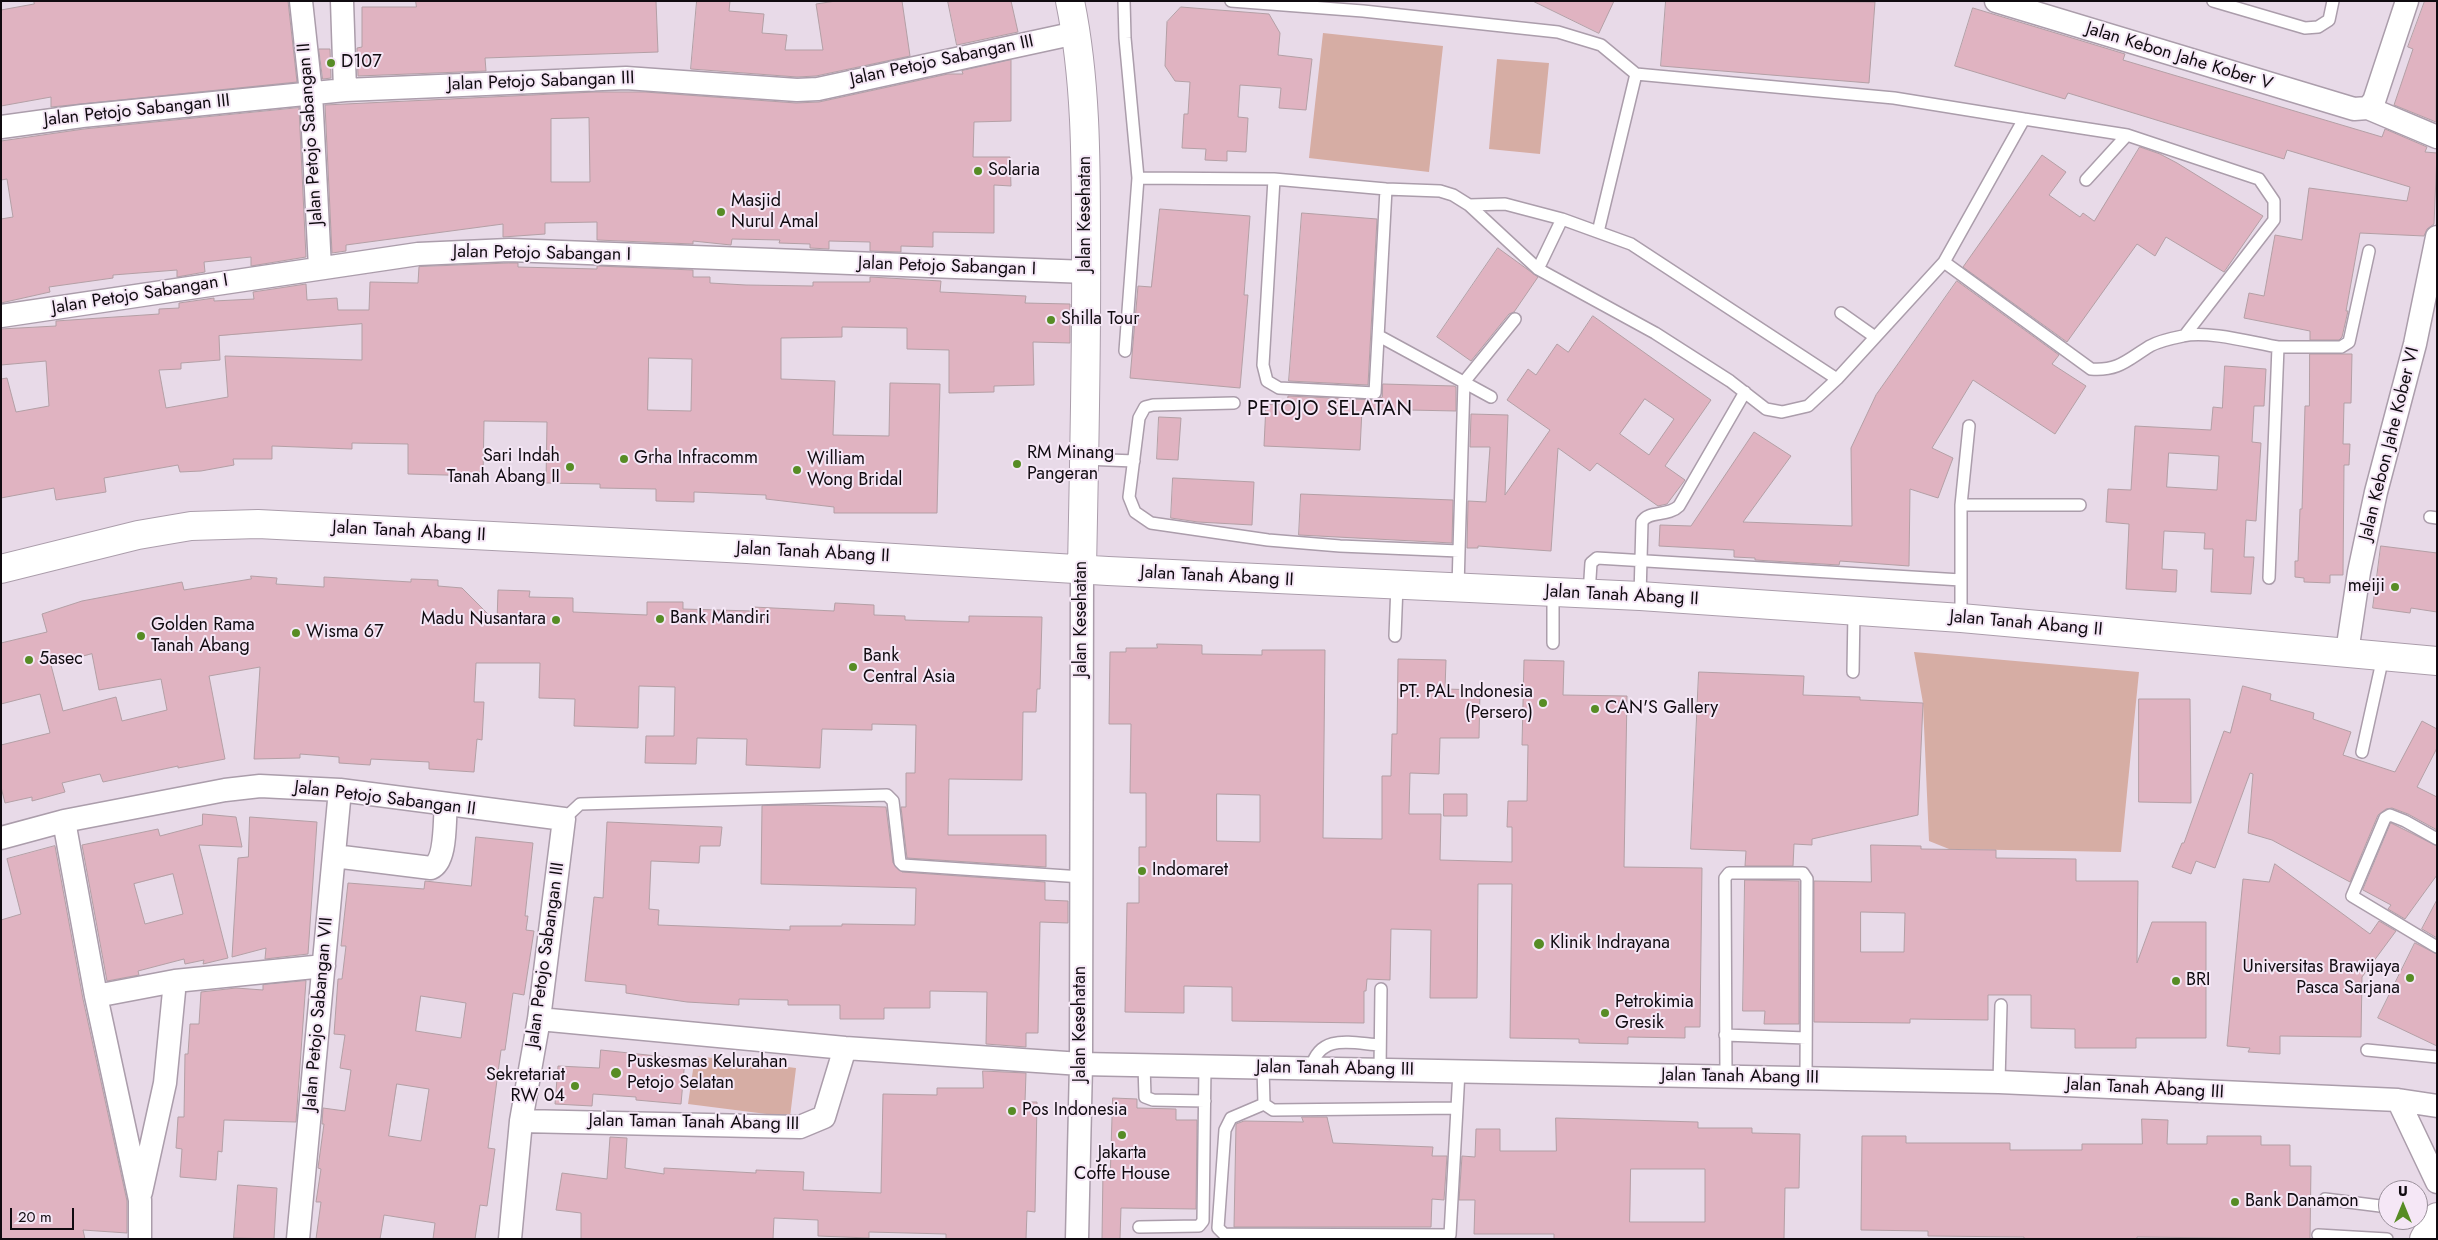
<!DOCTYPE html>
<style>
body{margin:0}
#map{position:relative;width:2438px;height:1240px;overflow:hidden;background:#e8dae8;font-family:Jost,sans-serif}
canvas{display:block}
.frame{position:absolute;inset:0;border:2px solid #100b10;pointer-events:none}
.north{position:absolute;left:2378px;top:1180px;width:50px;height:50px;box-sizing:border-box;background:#f5e7f6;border:1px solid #998f9a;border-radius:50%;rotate:0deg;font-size:14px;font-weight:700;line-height:20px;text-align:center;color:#100b10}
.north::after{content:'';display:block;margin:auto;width:18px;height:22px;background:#578c25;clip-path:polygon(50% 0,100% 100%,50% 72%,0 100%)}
.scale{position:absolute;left:10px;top:1208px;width:64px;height:22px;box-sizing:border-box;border:2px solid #100b10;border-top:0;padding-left:6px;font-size:15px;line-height:18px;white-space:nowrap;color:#100b10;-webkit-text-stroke:4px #f5e7f6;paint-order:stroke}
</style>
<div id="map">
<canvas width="2438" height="1240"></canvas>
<div class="frame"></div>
<div class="north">U</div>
<div class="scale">20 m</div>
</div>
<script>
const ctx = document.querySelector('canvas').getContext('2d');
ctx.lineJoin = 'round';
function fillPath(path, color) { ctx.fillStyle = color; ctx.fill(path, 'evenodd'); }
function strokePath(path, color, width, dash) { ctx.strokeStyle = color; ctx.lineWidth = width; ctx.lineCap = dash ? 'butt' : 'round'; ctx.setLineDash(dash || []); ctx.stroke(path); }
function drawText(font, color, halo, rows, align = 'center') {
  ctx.font = font + ' Jost,sans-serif'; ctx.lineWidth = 4; ctx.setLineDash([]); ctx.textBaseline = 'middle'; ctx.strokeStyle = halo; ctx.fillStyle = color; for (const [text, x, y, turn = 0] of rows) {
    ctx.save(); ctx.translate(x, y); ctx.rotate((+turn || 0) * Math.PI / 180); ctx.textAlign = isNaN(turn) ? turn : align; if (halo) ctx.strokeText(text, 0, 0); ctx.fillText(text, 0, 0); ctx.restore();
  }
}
const green = new Path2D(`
 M1323 33 1443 46 1429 172 1309 158Z
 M1497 59 1549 63 1540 154 1489 149Z
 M1914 652 2139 672 2121 852 1949 849 1929 841 1923 703Z
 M695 1056 796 1068 790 1117 688 1104Z`);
const building = new Path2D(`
 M34 1H288L297 82 51 107V97L1 106V10L34 4Z
 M416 1H656L658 52 485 58 486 71 358 76 357 48 362 47V7H416Z
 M697 1H730L729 11 764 14 762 33 787 35 785 50H823L816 4 836 1H902L910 56 816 76 797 77 691 69Z
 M948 1H1011L1018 32 957 45Z
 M1533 1H1614L1599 33Z
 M1666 1 1875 2 1869 83 1661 66Z
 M2425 1H2437L2436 122 2394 105 2413 49 2408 47Z
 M1181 7 1269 14 1280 33 1278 55 1312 59 1306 110 1279 108 1281 88 1240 85 1238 117 1248 118 1246 152 1227 151V161L1205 160 1206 149 1182 148 1184 114H1188L1190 82 1175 81 1165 66 1167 22Z
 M1973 8 2125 54 2123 60 2382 137 2385 129 2427 147 2425 152 2437 153 2434 224 2427 229 2424 236 2360 233 2346 311H2348L2342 337 2339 340H2310V331L2244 318 2249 293 2264 296 2275 235 2302 240 2309 188 2407 201 2410 187 2287 150 2284 159 2068 93 2065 99 1955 66Z
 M319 49H330L331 78 323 79Z
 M1011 60V121L974 122 973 157H1010L1011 186 994 185V233L933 232V247L901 246V252L870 251V242L829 241V249L810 248V244L779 243 780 240 732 239 731 245 693 241V244L597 240V222L545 223V234L503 237V224L346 245V251L332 253 325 105 595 92H645L796 103 819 102 948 74H963L962 71ZM589 118 590 182H551V119Z
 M299 108 306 257 251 266V257L204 262 205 272 177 277V270L113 275V278L49 287 50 292 1 303V219L13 217 7 179 1 180V141L84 129Z
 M2140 147 2160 154 2177 163 2263 216 2224 272 2166 237 2155 256 2137 244 2067 342 1963 267 2042 155 2066 172 2049 195 2080 217 2083 213 2094 221Z
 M1160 209 1250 216 1244 295H1248L1240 388 1130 378 1138 286 1151 287Z
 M1302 213 1377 219 1368 385 1289 381Z
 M1498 248 1538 277 1514 312 1509 314 1471 361 1437 337Z
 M509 263H518V267L597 269V266L693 270V277H710V283L746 285 813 286V282H870V277L941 281 940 292 1026 296 1025 303 1070 304V343L1033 342 1034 385 994 386V392L949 393V350L907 349V328L842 327V337L781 338V379L835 381 833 435 889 436 890 383 940 384 937 513H834V507L766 499V495L694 492V502L656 501V489L600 488V484L546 483 547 422 484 421 483 476 408 474V444L352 443V449L272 446V459H233L234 465 201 471 180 472 178 465 104 478 106 492 56 500 54 488 1 498V379L7 378 16 412 49 406 46 361 1 365V329L56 326V321L159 314V309L179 308V303L214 298V301L254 299 253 292 306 284 307 300 337 298 338 310H369L370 282 418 283 419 267ZM362 324V360L225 356 228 397 166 408 159 370 181 369V363L220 360 219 336ZM649 358 692 359 691 411 648 410Z
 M1957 281 2059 355 2052 364 2086 386 2055 434 1973 380 1932 448 1953 458 1938 498 1910 489 1909 566 1840 561 1839 565 1755 560V558L1734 557V550L1659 546 1660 525 1691 526 1754 432 1791 456 1743 522 1852 526 1851 448 1876 395Z
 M1593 316 1711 400 1665 466 1685 480 1667 504 1658 506 1597 463 1590 471 1558 448 1551 551 1478 546V548H1467L1468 501 1486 502 1490 447H1470L1471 414 1508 415 1505 495 1550 430 1507 400 1528 369 1536 375 1557 344 1568 352ZM1645 399 1674 419 1649 455 1620 434Z
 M2310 354H2352L2351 403H2344L2343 444H2350L2349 465H2344L2343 575H2330V583L2304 582V578L2295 577V561H2298L2300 509H2302L2305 406H2309Z
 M2225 366 2266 369 2264 406H2254L2252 442 2261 443 2256 521 2246 520 2244 557H2254L2251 594 2211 592 2213 549H2204L2205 533 2164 531 2162 569 2177 570 2176 592 2126 589 2129 524 2106 522 2108 489 2131 490 2135 426 2211 430 2213 407 2222 408ZM2169 453 2219 456 2217 490 2167 487Z
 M1383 384 1454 386 1456 387V411L1362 409 1360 450 1264 446 1266 404 1287 405 1288 396 1375 400 1382 397Z
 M1159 417 1181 418 1178 460 1157 459Z
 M1173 478 1254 482 1252 525 1198 522 1171 518Z
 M1301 494 1453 500 1452 543 1299 535Z
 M2381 546 2437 553V612L2411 608 2410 613 2373 608Z
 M251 576 277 578 276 584 324 587V577L411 582V579L438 580V586L462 588 497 623 498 590 530 591 529 597 573 598V612L647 615V602H683V609L753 611V607L834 611 835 603 874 605V615L905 616V620L969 622V616L1042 617 1040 689H1037L1036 712H1023L1022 780 949 779 948 835H1046V867L907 858 901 807H906V773H915L916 725 872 724V730L822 729 820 768 746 765 747 739 697 738 696 764 645 763 646 736H674L675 687 639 686 638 728 574 726 575 699 539 698 540 663H476L474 702H484L482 740 477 739 474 772 429 769V762L371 759 370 765 339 763V757L300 754V758L254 759 260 667 209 676 225 759 178 768V766L103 782 100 774 62 783 65 792 32 801V797L5 803 1 787V745L50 733 40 694 1 704V643L47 632 42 614 82 601 182 582 184 590 251 579ZM92 654 99 690 161 679 167 710 122 721 116 697 63 711 51 665Z
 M1157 644 1202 645V654L1262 655V650H1325L1323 838 1382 839V776H1391L1392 734H1397L1398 659 1446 660 1445 689 1480 690 1479 738H1440L1439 774 1410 773 1409 814H1441L1440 860 1512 862V827H1507L1508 801H1527L1528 745H1522L1524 660 1564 661 1563 695 1627 696 1624 867 1702 868 1700 1027H1685V1038L1628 1037V1044L1579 1043V1039L1510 1038 1512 884H1478L1477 998H1430L1431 930 1391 929 1390 980 1367 979 1366 991H1364V1023L1232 1021V987L1184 986V1013L1125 1012 1127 903H1139V847H1146V793H1130L1131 724H1109L1110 652H1126V648H1157ZM1217 794 1260 795V842L1217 841Z
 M1699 672 1804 676 1803 695 1860 697V700L1923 703 1918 815 1812 839V845L1794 844 1793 866H1745L1746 851 1691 849Z
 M2243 686 2271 694 2270 700 2314 713 2313 719 2351 732 2343 755 2395 772 2422 721 2437 729V748L2417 787 2437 797V830L2408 814 2392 808 2386 809 2378 815 2350 882 2272 840 2248 833 2253 774 2250 773 2215 868 2196 861 2191 874 2172 867 2182 843H2184L2224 731 2230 733Z
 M2139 699H2190L2191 803 2139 802Z
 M1444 794H1467V816H1444Z
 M805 805 886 807 893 863 902 872 1045 882V900L1068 901V923L1040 922 1038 1033H1026V1047L986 1044 987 992 930 991V1008H884V1019H840V1005H788V1000L739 999V1005L687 1002 626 993V985L585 981 594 897 603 898 607 822 722 827 720 846H700L699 863 651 861 649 909 659 910 658 925 790 930V926H842V924L915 925 916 888 761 884 762 806Z
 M203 814 236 817 242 847 199 845 228 958 203 964 204 960 185 964 184 959 138 971 139 975 107 981 82 845 158 829 160 836 202 825ZM173 874 183 914 145 924 134 884Z
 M250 817 317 822 308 954 265 959 266 948 232 957 238 858 248 857Z
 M2391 823 2437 846V875L2405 919 2388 909 2391 905 2363 890Z
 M476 837 533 843 525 916H528L526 930 534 931 524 995 513 993 505 1050H501L488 1148 495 1149 487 1206 480 1205 475 1239H433L435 1223 384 1215 380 1239H316L321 1202H316L321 1169 318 1168 324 1124H322L323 1108 345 1111 351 1070 340 1068 345 1035 334 1034 338 979H342L346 946H341L348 883 424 889 425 881 471 886ZM421 996 466 1003 461 1038 416 1031ZM397 1084 429 1089 421 1141 389 1136Z
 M1871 845 1921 846V849L1996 850V858L2076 859V881H2138L2137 963 2152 922H2206V1038H2136V1048H2075V1029L2031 1028V995H1988V1020L1910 1019V1023L1814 1022V881L1871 882ZM1861 912 1905 913 1904 952H1861Z
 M55 846 83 999 127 1201V1233L83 1230 85 1239H1V920L21 914 7 859Z
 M2275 864 2370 934 2379 921 2396 931 2362 977 2361 1037 2280 1036V1054L2248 1052 2250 1048 2227 1046 2243 879 2269 882Z
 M1745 880 1799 881V1024H1764L1765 1011H1743Z
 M2437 900V938L2422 929Z
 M2415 943 2437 954V1046L2378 1018Z
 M306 981 296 1122 224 1120 222 1152 218 1151 216 1180 180 1177 182 1149 176 1148 178 1117H184L185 1054H188L190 1024H199L201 992 236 988 263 990V985Z
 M601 1050 685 1059 681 1104 636 1100V1097L593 1094 592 1106 555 1104 558 1066 599 1068Z
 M983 1071 1026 1073 1025 1102H1037L1035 1212 1027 1211 1026 1239H946V1234L869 1232V1238L818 1236V1220L774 1218 773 1239H581V1213L556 1210 562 1173 607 1179 610 1137 627 1138 625 1168 664 1174V1168L756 1173V1170L804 1172 803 1190 881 1193 883 1094 937 1095V1088H983Z
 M1113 1098 1137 1099V1108L1176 1109V1120H1197L1196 1209 1121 1208 1120 1239H1102L1103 1170 1110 1171Z
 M1302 1117H1327L1333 1143 1433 1147 1432 1156H1447L1444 1200 1432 1199 1431 1227H1234L1236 1124 1244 1121 1303 1122Z
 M1556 1118 1698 1122V1128H1752V1133L1800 1134 1799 1188H1785L1784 1239H1554V1234H1474L1475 1200H1459L1462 1156 1475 1157 1476 1129H1500V1151H1556ZM1631 1169H1705V1222H1630Z
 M2142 1119 2168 1120 2167 1144H2207V1136H2261V1145H2290V1166H2311L2310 1239 2137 1237V1239H2024V1237L1928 1236V1231L1861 1230 1862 1136H1906V1143H2010V1150H2082V1144H2142Z
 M238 1185 277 1188 274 1239 234 1238Z`);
const lane = new Path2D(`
 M1124 1 1125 38 1138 178 1125 351
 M1231 1 1363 11 1558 32 1601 45 1636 74 1894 98 2024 119
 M2213 1 2305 28 2318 27 2329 20 2333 1
 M1138 178 1274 179 1386 189 1440 191 1453 195 1469 205 1538 269 1655 333 1730 381 1766 409 1782 412 1808 406 1837 379 1944 262 2024 119 2127 135 2259 179 2274 201V220L2185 335
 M1274 179 1263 365 1267 381 1279 388 1375 393 1386 189
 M2086 180 2127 135
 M1469 205 1505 204 1562 219 1631 244 1837 379
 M1598 232 1636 74
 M1944 262 2091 369C2119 371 2127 360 2150 346 2159 341 2173 338 2183 336 2207 330 2254 343 2278 347L2269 578
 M1538 269 1562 219
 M1841 313 1875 337
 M1379 336 1491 397
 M2278 347H2341L2349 342 2369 251
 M1234 403 1153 405 1145 407 1139 418 1129 497 1135 512 1151 523 1268 540 1340 546 1459 551 1458 588
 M1084 459 1134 461
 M1961 505H2080
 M2430 517 2437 518
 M1459 551 1464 382 1515 319
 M1553 592V643
 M1589 594 1591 563 1597 558 1961 580
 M1640 596 1642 522C1648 510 1668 517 1679 506L1745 392
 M1961 618V505L1969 426
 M1395 636 1397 585
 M1853 672 1854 611
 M2362 752 2383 657
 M564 819 580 804 887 795 893 801 900 862 903 865 1082 877
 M2437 839 2405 821 2390 815 2385 818 2352 896 2437 947
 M1725 1035 1806 1038
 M2367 1050 2437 1057
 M1144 1065 1145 1097 1153 1100 1205 1101
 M1263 1067 1264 1104 1273 1110 1457 1108 1459 1071
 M1311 1068C1320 1033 1351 1043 1380 1045
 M1380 1070 1381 989
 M1726 1077 1725 878 1729 873H1803L1807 879 1806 1078
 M1999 1082 2001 1005
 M1264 1104 1231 1118 1225 1130 1218 1228 1224 1234 1450 1235 1457 1108
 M2325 1199 2388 1207
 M2418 1212 2437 1214
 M1139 1227 1199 1226 1203 1221 1205 1066
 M2318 1235 2387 1239`);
const street = new Path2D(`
 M301 1 311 93 320 268
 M342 1 345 90
 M1996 1 2354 109 2368 108 2374 101 2407 1
 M2368 108 2437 137
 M1 127 82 116 345 90 626 78 797 90 818 89 1076 33
 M1 316 418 254 509 250 1087 272
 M2347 652 2359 572 2376 492 2415 344 2437 237
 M64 821 96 996 140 1200V1239
 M1 838 64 821 225 790 260 786 340 790 564 819 539 1019 521 1121 510 1239
 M334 856 431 868C447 861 444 821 446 805
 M96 996 175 981 324 966
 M539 1019 845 1048 1081 1064 1999 1082 2398 1100 2437 1106
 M2398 1100 2437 1182
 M521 1121 800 1127 824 1117 845 1048
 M141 1192 165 1083 175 981
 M298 1239 340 790
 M1077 1239 1081 1064 1082 570`);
const secondary = new Path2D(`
 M1070 1C1086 79 1086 160 1086 239 1087 349 1084 460 1082 570
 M1 569 138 535 191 526 258 524 747 549 1108 571 1640 596 1961 618 2437 661
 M2424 1239 2437 1217`);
const markers = [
 [331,63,5,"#578c25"],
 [978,171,5,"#578c25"],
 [721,212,5,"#578c25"],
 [1051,320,5,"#578c25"],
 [624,459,5,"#578c25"],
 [1017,464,5,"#578c25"],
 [570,467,5,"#578c25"],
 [797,470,5,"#578c25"],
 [2395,587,5,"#578c25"],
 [660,619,5,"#578c25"],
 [556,620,5,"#578c25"],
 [296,633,5,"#578c25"],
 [141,636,5,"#578c25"],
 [29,660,5,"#578c25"],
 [853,667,5,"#578c25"],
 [1543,703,5,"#578c25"],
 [1595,709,5,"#578c25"],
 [1142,871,5,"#578c25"],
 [1539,944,6,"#578c25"],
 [2410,978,5,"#578c25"],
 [2176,981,5,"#578c25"],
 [1605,1013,5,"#578c25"],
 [616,1073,6,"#578c25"],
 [575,1086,5,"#578c25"],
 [1012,1111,5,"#578c25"],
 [1122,1135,5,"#578c25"],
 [2235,1202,5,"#578c25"]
];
const streetNames = [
 ["Jalan Kebon Jahe Kober V",2179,57,17],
 ["Jalan Petojo Sabangan III",942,61,-12],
 ["Jalan Petojo Sabangan III",541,82,-2],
 ["Jalan Petojo Sabangan III",137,111,-6],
 ["Jalan Petojo Sabangan II",311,134,-94],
 ["Jalan Kesehatan",1086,214,-90],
 ["Jalan Petojo Sabangan I",542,254,1],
 ["Jalan Petojo Sabangan I",947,267,2],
 ["Jalan Petojo Sabangan I",140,295,-9],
 ["Jalan Kebon Jahe Kober VI",2390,444,-76],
 ["Jalan Tanah Abang II",409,532,3],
 ["Jalan Tanah Abang II",813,553,3],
 ["Jalan Tanah Abang II",1217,577,3],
 ["Jalan Tanah Abang II",1622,596,3],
 ["Jalan Kesehatan",1082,619,-90],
 ["Jalan Tanah Abang II",2026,624,5],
 ["Jalan Petojo Sabangan II",385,799,7],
 ["Jalan Petojo Sabangan III",546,955,-82],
 ["Jalan Petojo Sabangan VII",319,1014,-85],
 ["Jalan Kesehatan",1081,1024,-90],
 ["Jalan Tanah Abang III",1335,1069,1],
 ["Jalan Tanah Abang III",1740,1077,1],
 ["Jalan Tanah Abang III",2145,1089,3],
 ["Jalan Taman Tanah Abang III",694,1123,1]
];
const poiNames = [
 ["D107",341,63],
 ["Solaria",988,171],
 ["Masjid",731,202],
 ["Nurul Amal",731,223],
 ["Shilla Tour",1061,320],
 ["RM Minang",1027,454],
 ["Pangeran",1027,475],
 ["Sari Indah",560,457,"right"],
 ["Tanah Abang II",560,478,"right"],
 ["Grha Infracomm",634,459],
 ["William",807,460],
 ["Wong Bridal",807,481],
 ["meiji",2385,587,"right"],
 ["Bank Mandiri",670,619],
 ["Madu Nusantara",546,620,"right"],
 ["Golden Rama",151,626],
 ["Tanah Abang",151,647],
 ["Wisma 67",306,633],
 ["Bank",863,657],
 ["Central Asia",863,678],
 ["5asec",39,660],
 ["PT. PAL Indonesia",1533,693,"right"],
 ["(Persero)",1533,714,"right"],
 ["CAN'S Gallery",1605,709],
 ["Indomaret",1152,871],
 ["Klinik Indrayana",1550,944],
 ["Universitas Brawijaya",2400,968,"right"],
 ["Pasca Sarjana",2400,989,"right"],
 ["BRI",2186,981],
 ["Petrokimia",1615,1003],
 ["Gresik",1615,1024],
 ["Puskesmas Kelurahan",627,1063],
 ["Petojo Selatan",627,1084],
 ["Sekretariat",565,1076,"right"],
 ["RW 04",565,1097,"right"],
 ["Pos Indonesia",1022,1111],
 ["Jakarta",1122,1154,"center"],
 ["Coffe House",1122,1175,"center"],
 ["Bank Danamon",2245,1202]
];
const quarterNames = [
 ["PETOJO SELATAN",1330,410]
];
fillPath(green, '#d6ada4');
fillPath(building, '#e0b3c1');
strokePath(building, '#b39fa5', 1);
strokePath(lane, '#ab9dab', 14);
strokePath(street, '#ab9dab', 25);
strokePath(secondary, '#ab9dab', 30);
strokePath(lane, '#fff', 11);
strokePath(street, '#fff', 22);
strokePath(secondary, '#fff', 28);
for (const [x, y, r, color] of markers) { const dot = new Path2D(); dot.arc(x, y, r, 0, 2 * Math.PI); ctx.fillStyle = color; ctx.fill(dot); strokePath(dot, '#f5e7f6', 2); }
drawText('18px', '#100b10', '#f5e7f6', streetNames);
drawText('18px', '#100b10', '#f5e7f6', poiNames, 'left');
ctx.letterSpacing = '1px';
drawText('20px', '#100b10', '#f5e7f6', quarterNames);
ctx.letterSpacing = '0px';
</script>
